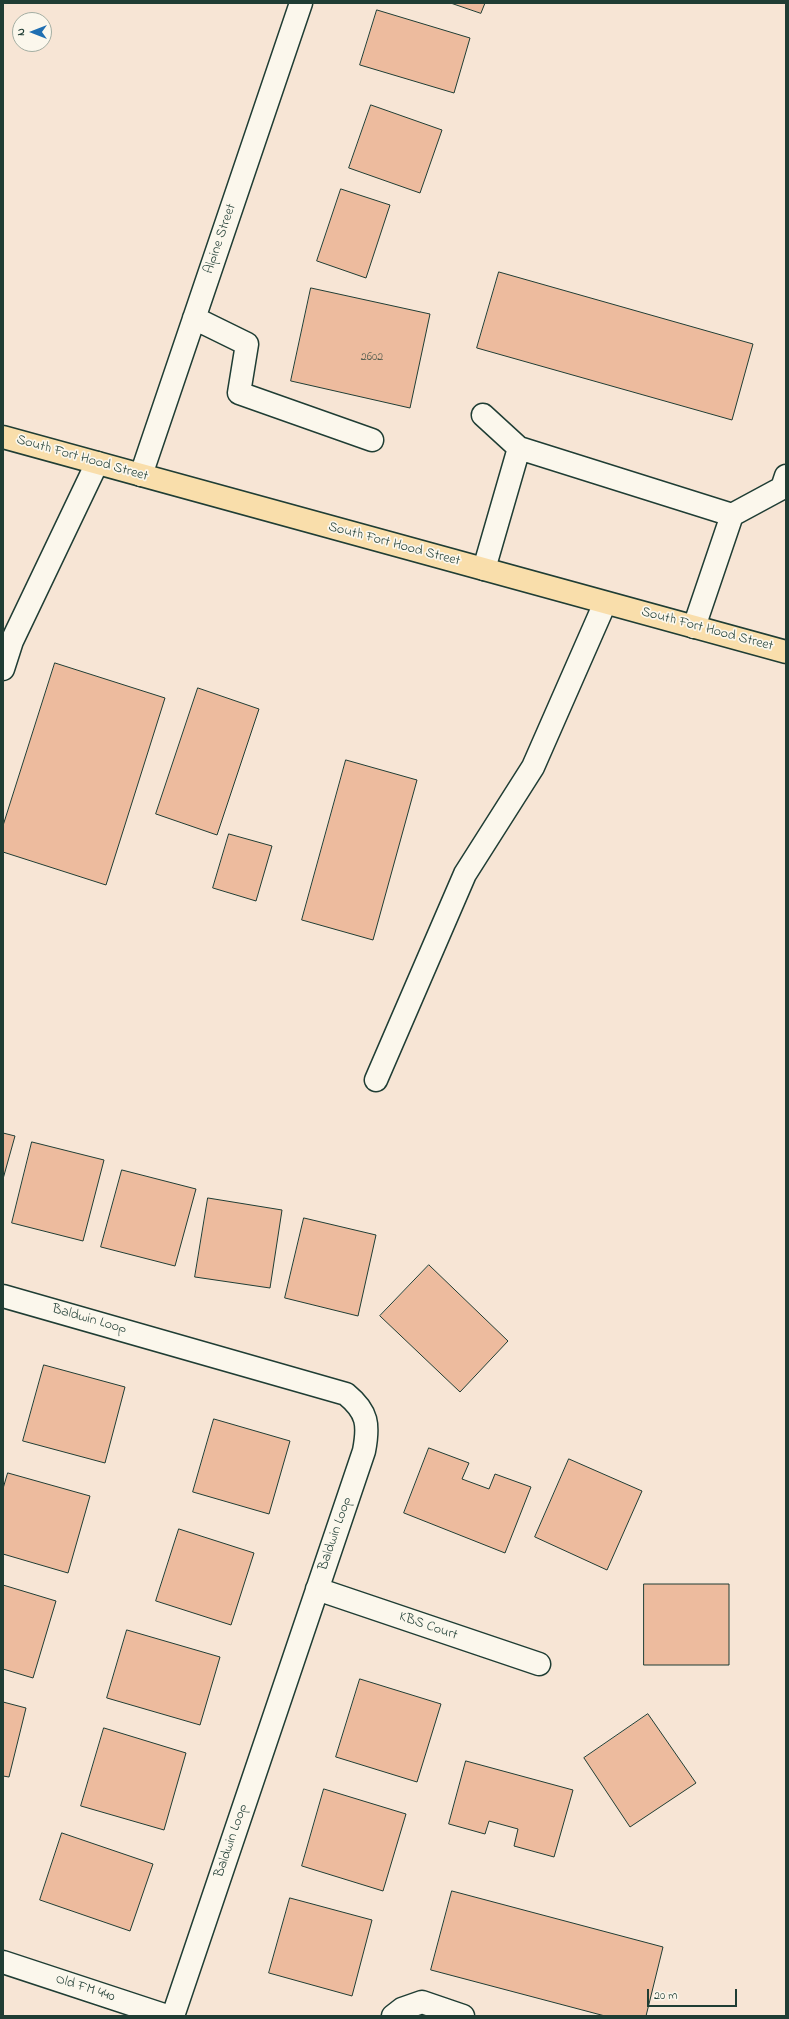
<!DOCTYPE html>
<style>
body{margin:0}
#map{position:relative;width:789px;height:2019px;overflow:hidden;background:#f7e5d5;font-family:"Indie Flower",sans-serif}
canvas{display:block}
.frame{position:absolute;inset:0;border:4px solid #1f3d34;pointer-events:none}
.north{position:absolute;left:12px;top:12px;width:40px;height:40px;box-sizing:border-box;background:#fbf7ec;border:1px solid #a3ada2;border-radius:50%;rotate:270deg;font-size:11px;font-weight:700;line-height:16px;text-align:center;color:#1f3d34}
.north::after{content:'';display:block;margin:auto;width:14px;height:18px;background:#1f6fb2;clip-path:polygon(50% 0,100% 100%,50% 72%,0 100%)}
.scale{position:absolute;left:647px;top:1989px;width:90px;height:18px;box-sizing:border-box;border:2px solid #1f3d34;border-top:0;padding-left:5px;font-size:12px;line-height:14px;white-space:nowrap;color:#1f3d34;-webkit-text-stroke:3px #fbf7ec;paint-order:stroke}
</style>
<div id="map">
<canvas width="789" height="2019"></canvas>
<div class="frame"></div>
<div class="north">N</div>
<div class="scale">20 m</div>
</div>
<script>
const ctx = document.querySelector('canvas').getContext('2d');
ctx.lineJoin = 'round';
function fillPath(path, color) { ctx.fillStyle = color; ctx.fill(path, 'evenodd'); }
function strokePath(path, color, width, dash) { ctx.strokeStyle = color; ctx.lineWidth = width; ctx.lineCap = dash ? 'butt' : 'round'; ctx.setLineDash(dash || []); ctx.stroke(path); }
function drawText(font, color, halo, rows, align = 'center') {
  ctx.font = font + ' "Indie Flower",sans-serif'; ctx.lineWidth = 3.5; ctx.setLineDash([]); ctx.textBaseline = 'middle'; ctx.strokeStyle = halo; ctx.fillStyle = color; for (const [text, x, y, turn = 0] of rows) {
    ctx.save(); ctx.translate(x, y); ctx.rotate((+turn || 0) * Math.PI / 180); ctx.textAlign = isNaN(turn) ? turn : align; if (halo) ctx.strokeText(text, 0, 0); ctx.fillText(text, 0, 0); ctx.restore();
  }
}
const building = new Path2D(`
 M451 3H485L481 13Z
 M377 10 470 38 454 93 360 65Z
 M371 105 442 130 420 193 349 168Z
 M341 189 390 205 366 278 317 261Z
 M499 272 753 344 732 420 477 348Z
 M311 288 430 314 410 408 291 381Z
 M55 663 165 698 106 885 3 852V826Z
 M198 688 259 709 217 835 156 814Z
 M346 760 417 780 373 940 302 920Z
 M229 834 272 846 256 901 213 888Z
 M3 1133 15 1136 3 1179Z
 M32 1142 104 1160 83 1241 12 1223Z
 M122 1170 196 1189 175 1266 101 1247Z
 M208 1198 282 1210 270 1288 195 1277Z
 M304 1218 376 1235 358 1316 285 1298Z
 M429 1265 508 1341 460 1392 380 1316Z
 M44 1365 125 1387 105 1463 23 1441Z
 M214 1419 290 1441 269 1514 193 1492Z
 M429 1448 469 1463 462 1479 489 1489 495 1474 531 1487 505 1553 404 1513Z
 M569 1459 642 1491 607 1570 535 1537Z
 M8 1473 90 1496 68 1573 3 1554V1489Z
 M179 1529 254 1553 231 1625 156 1601Z
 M644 1584H729V1665H644Z
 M3 1585 56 1601 33 1678 3 1669Z
 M127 1630 220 1657 200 1725 107 1698Z
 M360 1679 441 1704 417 1782 336 1757Z
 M3 1702 26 1708 9 1777 3 1776Z
 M648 1714 696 1783 630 1827 584 1758Z
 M104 1728 186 1753 164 1830 81 1806Z
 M466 1761 573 1790 554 1857 514 1846 518 1829 489 1821 485 1834 449 1824Z
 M324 1789 406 1814 383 1891 302 1866Z
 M62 1833 153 1864 130 1931 40 1900Z
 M452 1891 663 1947 646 2016H605L431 1970Z
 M290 1898 372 1920 352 1996 269 1973Z`);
const minor = new Path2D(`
 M194 318 247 344 239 393 372 440
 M483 415 519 448
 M141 475 301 3
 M732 515 782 488 786 476
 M484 569 519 448 732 515 694 627
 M3 669 12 641 97 463
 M376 1080 465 874 533 767 605 603
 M3 1296 346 1394C368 1412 369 1425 364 1451L173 2016
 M317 1589 539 1664
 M3 1962 167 2016
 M393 2016 402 2009 422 2002 463 2016`);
const highway = new Path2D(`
 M3 437 786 652`);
const numberNames = [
 ["2602",372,358]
];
const streetNames = [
 ["Alpine Street",221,239,-71],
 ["South Fort Hood Street",82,459,16],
 ["South Fort Hood Street",394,545,15],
 ["South Fort Hood Street",707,630,15],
 ["Baldwin Loop",89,1320,16],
 ["Baldwin Loop",336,1534,-71],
 ["KBS Court",428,1627,19],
 ["Baldwin Loop",232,1841,-71],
 ["Old FM 440",85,1989,18]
];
fillPath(building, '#edbb9e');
strokePath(building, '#1f3d34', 1);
strokePath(minor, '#1f3d34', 25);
strokePath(highway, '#1f3d34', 25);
strokePath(minor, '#fbf7ec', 22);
strokePath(highway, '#f9deab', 22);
drawText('12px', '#525c4e', null, numberNames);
drawText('14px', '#1f3d34', '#fbf7ec', streetNames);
</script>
